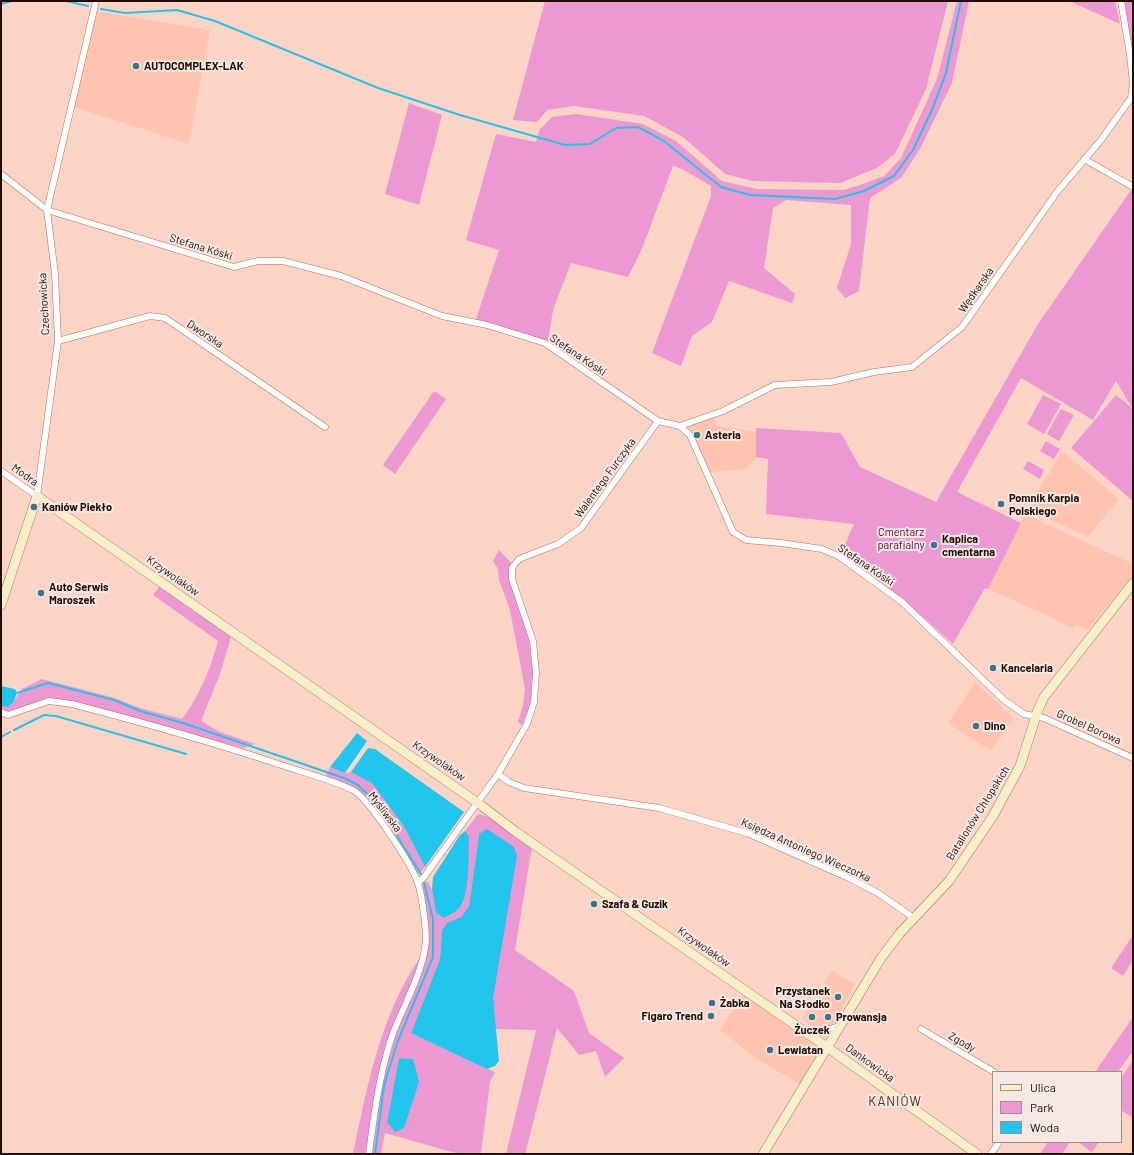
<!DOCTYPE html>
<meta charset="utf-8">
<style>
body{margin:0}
#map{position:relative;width:1134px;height:1155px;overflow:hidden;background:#fcd4c6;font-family:Barlow,sans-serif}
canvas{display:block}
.frame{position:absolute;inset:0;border:2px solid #220c05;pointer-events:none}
.legend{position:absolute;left:992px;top:1071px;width:130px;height:72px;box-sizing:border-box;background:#f5e8e3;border:1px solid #a1908a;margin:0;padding:5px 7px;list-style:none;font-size:12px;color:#220c05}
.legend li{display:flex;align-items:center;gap:8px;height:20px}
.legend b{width:20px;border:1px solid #a1908a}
</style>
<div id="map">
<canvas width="1134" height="1155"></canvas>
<div class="frame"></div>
<ul class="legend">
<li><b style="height:5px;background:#f4eec9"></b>Ulica</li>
<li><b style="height:11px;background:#ec98d2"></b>Park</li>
<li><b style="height:11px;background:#20c6ec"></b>Woda</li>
</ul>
</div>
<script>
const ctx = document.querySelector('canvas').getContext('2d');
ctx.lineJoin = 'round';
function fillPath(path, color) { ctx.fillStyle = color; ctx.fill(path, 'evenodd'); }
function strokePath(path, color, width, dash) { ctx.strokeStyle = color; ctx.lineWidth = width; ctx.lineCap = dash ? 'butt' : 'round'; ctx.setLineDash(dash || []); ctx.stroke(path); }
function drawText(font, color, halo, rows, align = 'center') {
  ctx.font = font + ' Barlow,sans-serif'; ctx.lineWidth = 4; ctx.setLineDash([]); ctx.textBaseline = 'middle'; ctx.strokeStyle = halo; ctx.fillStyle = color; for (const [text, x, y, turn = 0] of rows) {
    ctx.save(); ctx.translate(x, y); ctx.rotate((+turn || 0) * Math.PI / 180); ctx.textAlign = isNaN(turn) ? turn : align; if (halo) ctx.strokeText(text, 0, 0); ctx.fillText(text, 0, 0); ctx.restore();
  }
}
const built = new Path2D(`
 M97 11 210 30 189 144 74 107Z
 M715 417 716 426 756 432V457L746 469 709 472 686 428Z
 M1062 451 1119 499 1088 537 1027 509Z
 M1025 514 1133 564V575L1087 630 1076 625 1074 628 988 589Z
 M975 682 1013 718 991 751 948 723Z
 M832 971 855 984 834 1023 828 1026 815 1028 802 1019Z
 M743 994 820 1047 800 1084 757 1059 720 1030Z`);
const green = new Path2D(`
 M545 1H948L926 89 895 154 877 168 840 183 753 181 725 174 683 137 644 116 574 106 547 110 537 122 513 120Z
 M957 1H969L952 83 920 149 901 178 870 198 859 291 845 298 837 288 851 244V205L786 200 773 208 764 268 795 294 792 303 729 281 712 322 692 336 681 366 652 353 711 196V186L682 169 673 166 641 251 628 277 571 263 553 310 548 341 476 319 499 250 466 240 496 134 536 142 540 129 552 117 576 114 643 124 676 141 722 181 757 189 844 190 866 183 884 176 901 158 937 79Z
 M1069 1H1115L1120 24Z
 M1124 1H1133V47L1131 46Z
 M409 103 442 115 419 205 385 194Z
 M1131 190 1133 191V501L1071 448 1116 395 1132 408 1116 381 1093 420 1021 378 957 492 1021 523 988 589 985 588 953 644C917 611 882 580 841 554L854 524 766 514 768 459 756 457V428L841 433 860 467 936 502 1038 324Z
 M434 391 446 399 395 474 383 465Z
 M1043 395 1061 404 1044 434 1027 424Z
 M1061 409 1074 415 1059 441 1047 434Z
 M1046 441 1060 449 1054 459 1040 451Z
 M1028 461 1044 470 1040 479 1023 469Z
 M499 550 512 564 529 641 533 672 532 700 522 725 518 722 523 705 525 689 510 610 499 580 498 569 493 561Z
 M160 586 231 637 220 674 201 721 220 732 255 744 243 748 49 698 7 713 1 711V706L8 707 14 701 22 689 42 679 115 698 140 708 182 719C200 695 210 670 218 641L153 595Z
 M330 767 345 773 351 772 372 782 403 825 425 867 417 876C404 852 377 801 354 788 346 783 335 780 326 776Z
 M478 814 489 817 532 847 515 950 574 991 589 1033 624 1058 605 1077 596 1051 579 1055 557 1028 525 1154H506L536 1030 495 1029 479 834 469 906 461 917 447 923 442 930 440 959 411 1033 495 1072 490 1082 481 1154H459L385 1133 381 1154H353C368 1082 382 1007 427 948L421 886 427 881 432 889 436 913 444 918 453 914 463 904 469 836 465 831ZM399 1058 413 1059 387 1122Z
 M1133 935V960L1123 976 1111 968Z
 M1133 1017V1051L1118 1072H1095Z
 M1133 1060V1118L1121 1110V1078Z
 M1048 1142H1070L1062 1154H1040Z
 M1078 1142H1099L1092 1152Z`);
const water = new Path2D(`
 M1 686 15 689 17 693 14 701 8 707 1 706Z
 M357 733 367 741 345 773 330 767Z
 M368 748 375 749 464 812 425 867 403 825 372 783 351 772Z
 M487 829 514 847 517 856 493 998 499 1061 495 1066 487 1069 411 1033 440 959 442 930 447 923 461 917 469 906 479 834Z
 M465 831 469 836C468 857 470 882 463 902 460 910 451 915 444 918L436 913 432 889 433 877 460 835Z
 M399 1058 413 1059 419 1082 404 1128 395 1132 387 1122Z`);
const stream = new Path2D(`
 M66 1 88 6
 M1 4 12 1
 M101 9 125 13 177 10 215 21 378 88 460 115 565 145 590 144 616 128 638 127 664 141 721 187 750 195 835 199 864 191 894 176 913 150 932 110 946 73 961 1
 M17 693 48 683 114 700 140 711 183 723 344 778 358 785 377 804 421 874
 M14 730 44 715 56 716 186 754
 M1 737 10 732
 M375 1154 384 1086 397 1043 433 957V919L424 883`);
const street = new Path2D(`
 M1084 159 1133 187
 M1 174 47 210 234 267 258 261H283L341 276 442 316 487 325 545 343 658 421 680 426 690 435 733 532 746 540 781 543 822 549 840 557 902 602 1004 700 1024 714 1044 718 1133 758
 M58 341 150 316 165 318 325 427
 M680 426 723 411 775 385 831 382 874 372 912 367 962 327 1057 192 1101 140 1131 98 1133 84 1130 55 1121 1
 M1 471 37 496 58 341 55 274 47 210 96 1
 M1 712 8 715 49 701 72 704C141 722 210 741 278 764 302 772 330 779 353 790 369 799 412 865 418 883 422 896 428 935 425 948 420 979 401 1010 391 1039 379 1077 374 1115 369 1154
 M498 774 509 782 524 788 659 808 747 833 849 878 878 893 914 918
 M418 883 424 877 498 774 527 724 534 702 536 673 533 641 512 579V568L519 559 558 544 581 528 658 421
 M921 1029 994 1072
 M809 1035 839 1026
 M991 1154 999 1142`);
const secondary = new Path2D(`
 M1 605 37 496 478 803 516 832 824 1045 977 1154
 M763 1154 881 958 900 933 949 881 993 816 1020 766 1038 710 1044 697 1133 583`);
const markers = [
 [136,66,4,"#36778a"],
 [697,435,4,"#36778a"],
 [1001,504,4,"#36778a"],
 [34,507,4,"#36778a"],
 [934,545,4,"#36778a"],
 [41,593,4,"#36778a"],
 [993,668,4,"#36778a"],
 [976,726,4,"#36778a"],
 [594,904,4,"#36778a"],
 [838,997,4,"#36778a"],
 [712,1003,4,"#36778a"],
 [711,1016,4,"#36778a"],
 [812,1017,4,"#36778a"],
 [828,1017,4,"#36778a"],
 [770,1050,4,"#36778a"]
];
const poiNames = [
 ["AUTOCOMPLEX-LAK",144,66],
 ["Asteria",705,435],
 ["Pomnik Karpia",1009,498],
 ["Polskiego",1009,511],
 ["Kaniów Piekło",42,507],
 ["Kaplica",942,539],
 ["cmentarna",942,552],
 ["Auto Serwis",49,587],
 ["Maroszek",49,600],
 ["Kancelaria",1001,668],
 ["Dino",984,726],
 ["Szafa & Guzik",602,904],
 ["Przystanek",830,991,"right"],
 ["Na Słodko",830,1004,"right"],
 ["Żabka",720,1003],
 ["Figaro Trend",703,1016,"right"],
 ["Prowansja",836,1017],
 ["Żuczek",812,1030,"center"],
 ["Lewiatan",778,1050]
];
const streetNames = [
 ["Stefana Kóski",201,247,17],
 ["Wędkarska",976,290,-55],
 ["Czechowicka",44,304,-93],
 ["Dworska",205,334,34],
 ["Stefana Kóski",578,355,34],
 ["Modra",25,475,35],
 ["Walentego Furczyka",605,478,-54],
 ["Stefana Kóski",866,565,34],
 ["Krzywolaków",173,576,35],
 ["Grobel Borowa",1089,727,24],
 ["Krzywolaków",439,761,35],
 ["Myśliwska",385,812,53],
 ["Batalionów Chłopskich",978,813,-58],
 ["Księdza Antoniego Wieczorka",806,850,24],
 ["Krzywolaków",704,947,35],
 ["Zgody",962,1042,30],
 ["Dankowicka",870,1063,36]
];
const parkNames = [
 ["Cmentarz",901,532],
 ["parafialny",901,545]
];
const quarterNames = [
 ["KANIÓW",895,1102]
];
fillPath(built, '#ffc3b0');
fillPath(green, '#ec98d2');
fillPath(water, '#20c6ec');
strokePath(stream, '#20c6ec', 2);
strokePath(street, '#ad715d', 7);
strokePath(secondary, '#ad715d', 10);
strokePath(street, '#fff', 6);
strokePath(secondary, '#f4eec9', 9);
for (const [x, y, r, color] of markers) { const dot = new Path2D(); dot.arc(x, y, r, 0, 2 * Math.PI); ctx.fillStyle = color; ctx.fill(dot); strokePath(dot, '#f5e8e3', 1.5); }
drawText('bold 11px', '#220c05', '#f5e8e3', poiNames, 'left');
drawText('11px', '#220c05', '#f5e8e3', streetNames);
drawText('11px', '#530042', '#f5e8e3', parkNames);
ctx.letterSpacing = '1px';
drawText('13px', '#5d2917', '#f5e8e3', quarterNames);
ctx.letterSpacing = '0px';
</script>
